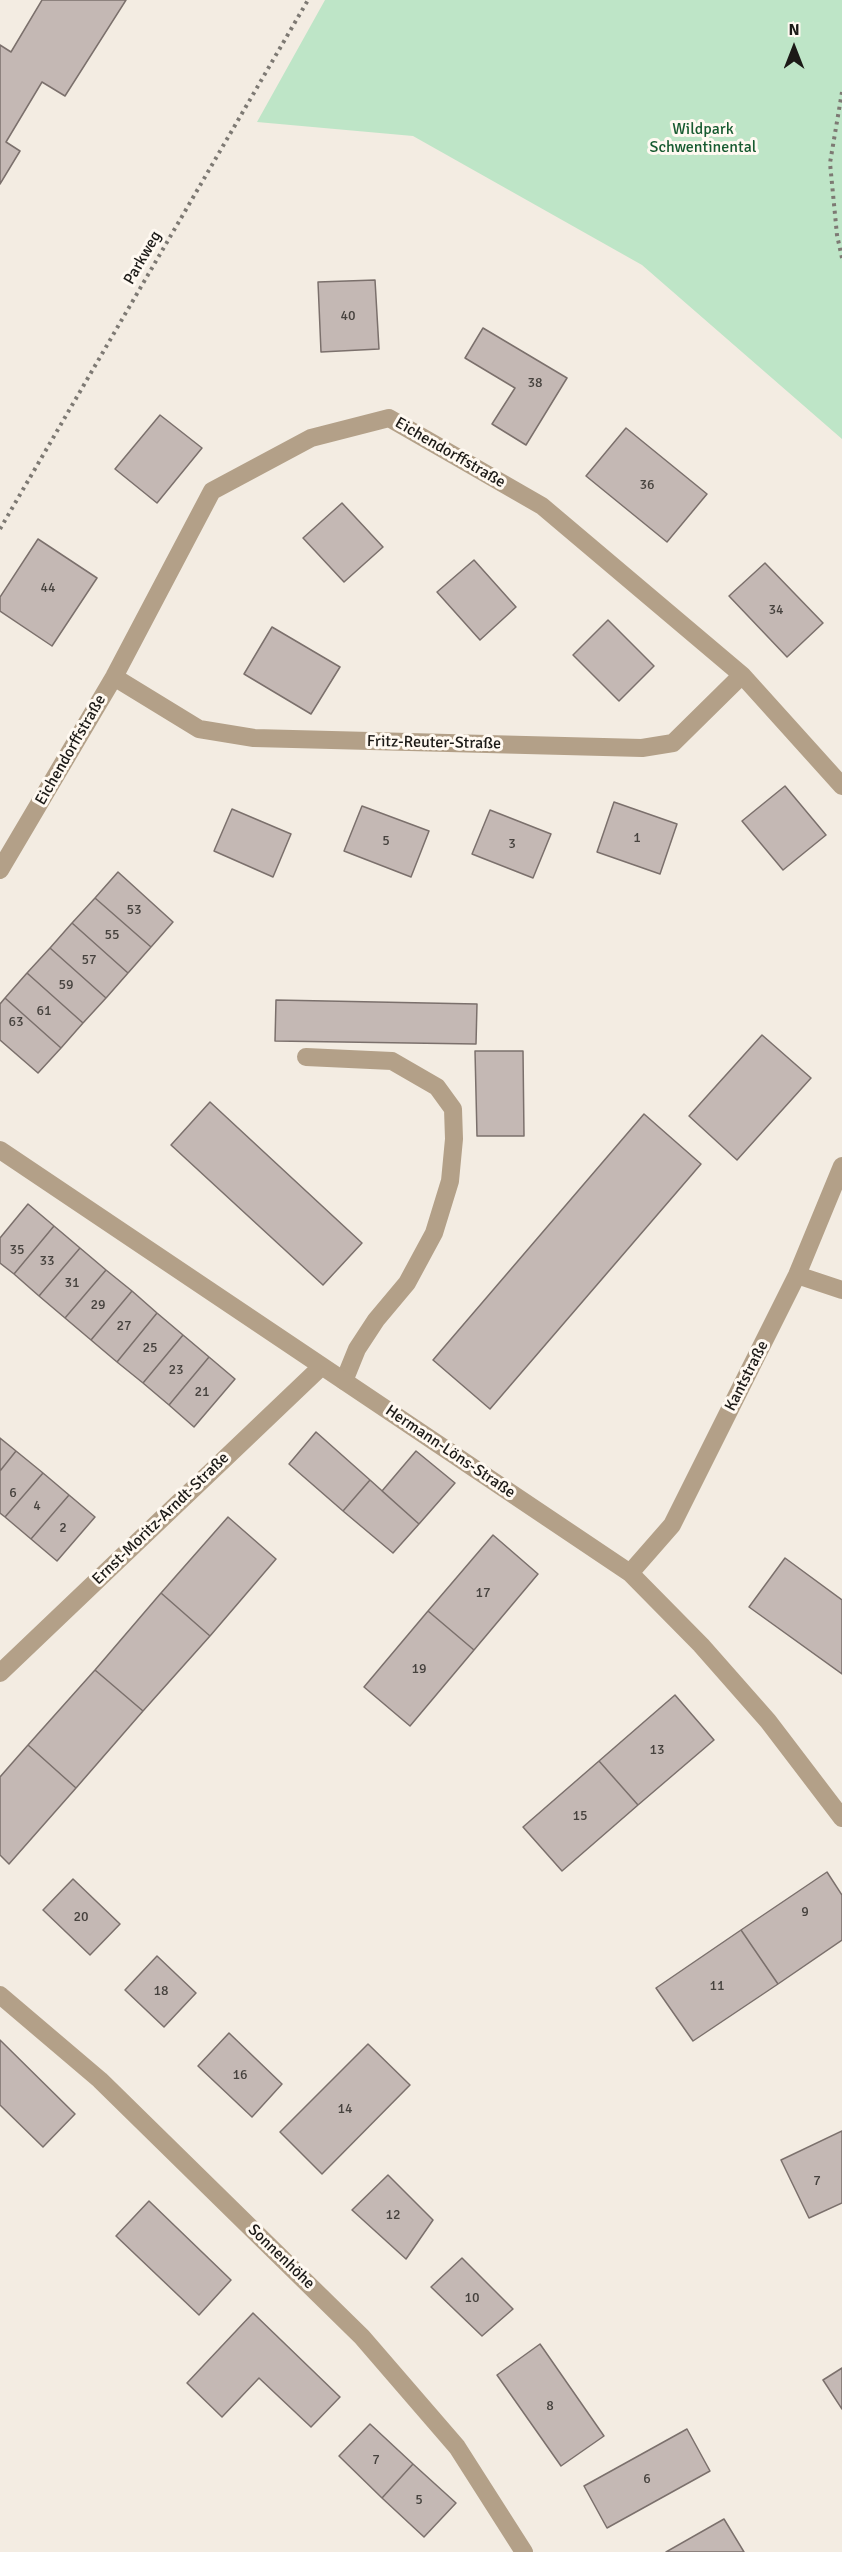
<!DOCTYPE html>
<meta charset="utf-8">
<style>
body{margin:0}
#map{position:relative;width:842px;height:2552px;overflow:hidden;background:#f3ece2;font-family:Signika,sans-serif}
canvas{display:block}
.north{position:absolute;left:764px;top:18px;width:60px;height:60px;-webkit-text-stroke:4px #fff9f1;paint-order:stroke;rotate:0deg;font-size:16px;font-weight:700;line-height:24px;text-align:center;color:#1c1a17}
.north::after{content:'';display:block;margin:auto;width:21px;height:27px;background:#1c1a17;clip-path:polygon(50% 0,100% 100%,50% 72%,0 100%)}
</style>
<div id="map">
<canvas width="842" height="2552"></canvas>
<div class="north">N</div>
</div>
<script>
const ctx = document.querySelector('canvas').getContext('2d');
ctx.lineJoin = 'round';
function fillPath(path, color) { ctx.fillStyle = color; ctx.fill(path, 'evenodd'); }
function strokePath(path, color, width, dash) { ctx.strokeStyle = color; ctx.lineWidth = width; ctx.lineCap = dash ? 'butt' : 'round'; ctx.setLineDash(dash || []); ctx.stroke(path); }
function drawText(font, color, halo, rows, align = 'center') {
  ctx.font = font + ' Signika,sans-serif'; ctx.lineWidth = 6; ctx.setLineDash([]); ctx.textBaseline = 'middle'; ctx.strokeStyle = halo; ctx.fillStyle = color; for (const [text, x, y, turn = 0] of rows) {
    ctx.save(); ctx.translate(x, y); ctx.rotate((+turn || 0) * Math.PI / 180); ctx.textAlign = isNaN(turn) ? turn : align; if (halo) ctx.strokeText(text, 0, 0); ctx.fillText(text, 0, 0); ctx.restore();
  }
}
const green = new Path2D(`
 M325 0H842V439L642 265 413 136 257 122Z`);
const building = new Path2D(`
 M42 0H126L65 96 42 82 6 142 20 151 0 184V45L11 52Z
 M375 280 379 349 321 352 318 282Z
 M483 328 567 378 526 445 492 424 515 388 465 358Z
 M160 415 202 448 157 503 115 469Z
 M626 428 707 494 667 542 586 476Z
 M342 503 383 547 344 582 303 538Z
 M38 539 97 578 52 646 0 611V597Z
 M474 560 516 607 480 640 437 592Z
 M765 563 823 623 787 657 729 596Z
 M608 620 654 666 619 701 573 655Z
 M272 627 340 667 311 714 244 674Z
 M785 786 826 835 783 870 742 821Z
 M614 802 677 824 660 874 597 852Z
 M362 806 429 831 411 877 344 851Z
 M232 809 291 834 273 877 214 851Z
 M490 810 551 834 533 878 472 854Z
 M118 872 173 922 151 947 95 898Z
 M95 898 151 947 128 973 72 923Z
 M72 923 128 973 106 998 50 948Z
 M50 948 106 998 83 1023 27 973Z
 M27 973 83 1023 61 1048 5 998Z
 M5 998 61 1048 38 1073 0 1040V1004Z
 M276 1000 477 1004 476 1044 275 1041Z
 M762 1035 811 1078 737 1160 689 1116Z
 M475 1051H523L524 1136H477Z
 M210 1102 362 1243 323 1285 171 1145Z
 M644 1114 701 1164 490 1409 433 1360Z
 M28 1204 54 1226 14 1274 0 1263V1238Z
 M54 1226 80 1248 39 1296 14 1274Z
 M80 1248 106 1270 65 1318 39 1296Z
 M106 1270 132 1291 91 1340 65 1318Z
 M132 1291 157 1313 117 1362 91 1340Z
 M157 1313 183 1335 143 1383 117 1362Z
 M183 1335 209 1357 169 1405 143 1383Z
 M209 1357 235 1379 194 1427 169 1405Z
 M316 1432 370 1480 343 1511 289 1464Z
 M0 1438 16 1451 0 1471Z
 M16 1451 43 1473 5 1517 0 1513V1471Z
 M416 1451 455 1483 419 1524 382 1491Z
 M43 1473 69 1495 31 1539 5 1517Z
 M370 1480 419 1524 393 1553 343 1511Z
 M69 1495 95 1517 57 1561 31 1539Z
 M228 1517 276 1559 210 1636 161 1593Z
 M493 1535 538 1574 474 1650 428 1611Z
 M785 1558 842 1600V1674L749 1607Z
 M161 1593 210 1636 143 1711 95 1670Z
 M428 1611 474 1650 410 1726 364 1687Z
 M95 1670 143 1711 76 1788 28 1745Z
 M675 1695 714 1740 638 1805 599 1761Z
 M28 1745 76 1788 9 1864 0 1855V1777Z
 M599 1761 638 1805 562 1871 523 1827Z
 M827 1872 842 1895V1940L778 1984 741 1930Z
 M73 1879 120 1924 90 1955 43 1910Z
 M741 1930 778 1984 693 2041 656 1988Z
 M157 1956 196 1993 164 2027 125 1990Z
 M229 2033 282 2084 252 2117 198 2066Z
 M0 2040 75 2114 43 2147 0 2105Z
 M368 2044 410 2085 322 2174 280 2132Z
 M842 2131V2203L809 2218 781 2160Z
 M388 2175 433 2220 406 2259 352 2210Z
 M149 2201 231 2280 199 2315 116 2236Z
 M462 2258 513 2309 482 2336 431 2287Z
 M253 2313 340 2397 311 2427 259 2378 222 2417 187 2383Z
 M540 2344 604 2436 561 2466 497 2375Z
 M842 2368V2409L823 2380Z
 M370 2424 413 2464 382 2498 339 2456Z
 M687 2429 710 2471 607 2528 584 2486Z
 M413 2464 456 2503 424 2537 382 2498Z
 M724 2519 744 2552H666Z`);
const path = new Path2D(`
 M842 92 830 163 837 235 842 258
 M0 529 308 0`);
const lane = new Path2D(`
 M306 1057 392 1061 437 1087 453 1109 454 1139 450 1181 434 1233 407 1283 376 1320 357 1349 344 1381`);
const street = new Path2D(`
 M114 677 199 729 254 738 642 748 673 743 742 675
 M0 870 114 677 212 491 311 438 389 418 542 506 742 675 842 786
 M0 1150 630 1573 701 1645 768 1721 842 1818
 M797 1275 842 1290
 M630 1573 672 1525 797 1275 842 1166
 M0 1673 322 1366
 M0 1995 100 2080 362 2337 457 2447 524 2552`);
const numberNames = [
 ["40",348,316],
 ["38",535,383],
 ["36",647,485],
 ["44",48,588],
 ["34",776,610],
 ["1",637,838],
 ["5",386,841],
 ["3",512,844],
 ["53",134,910],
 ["55",112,935],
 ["57",89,960],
 ["59",66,985],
 ["61",44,1011],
 ["63",16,1022],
 ["35",17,1250],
 ["33",47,1261],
 ["31",72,1283],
 ["29",98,1305],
 ["27",124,1326],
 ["25",150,1348],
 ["23",176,1370],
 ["21",202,1392],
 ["6",13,1493],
 ["4",37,1506],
 ["2",63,1528],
 ["17",483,1593],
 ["19",419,1669],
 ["13",657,1750],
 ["15",580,1816],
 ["9",805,1912],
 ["20",81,1917],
 ["11",717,1986],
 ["18",161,1991],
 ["16",240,2075],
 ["14",345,2109],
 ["7",817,2181],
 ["12",393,2215],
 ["10",472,2298],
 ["8",550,2406],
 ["7",376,2460],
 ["6",647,2479],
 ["5",419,2500]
];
const parkNames = [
 ["Wildpark",703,130],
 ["Schwentinental",703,148]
];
const streetNames = [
 ["Parkweg",143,258,-60],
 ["Eichendorffstraße",450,453,30],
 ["Fritz-Reuter-Straße",434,743,1],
 ["Eichendorffstraße",71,750,-60],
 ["Kantstraße",747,1376,-63],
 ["Hermann-Löns-Straße",450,1452,34],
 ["Ernst-Moritz-Arndt-Straße",161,1519,-44],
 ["Sonnenhöhe",281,2257,44]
];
fillPath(green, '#bee5c7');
fillPath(building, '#c4b8b4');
strokePath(building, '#7b706c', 1.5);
strokePath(path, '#7d7973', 4, [3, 4.5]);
strokePath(lane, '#b3a088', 18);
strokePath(street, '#b3a088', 18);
drawText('14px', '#46423e', null, numberNames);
drawText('16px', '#175a30', '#fff9f1', parkNames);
drawText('16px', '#1c1a17', '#fff9f1', streetNames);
</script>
